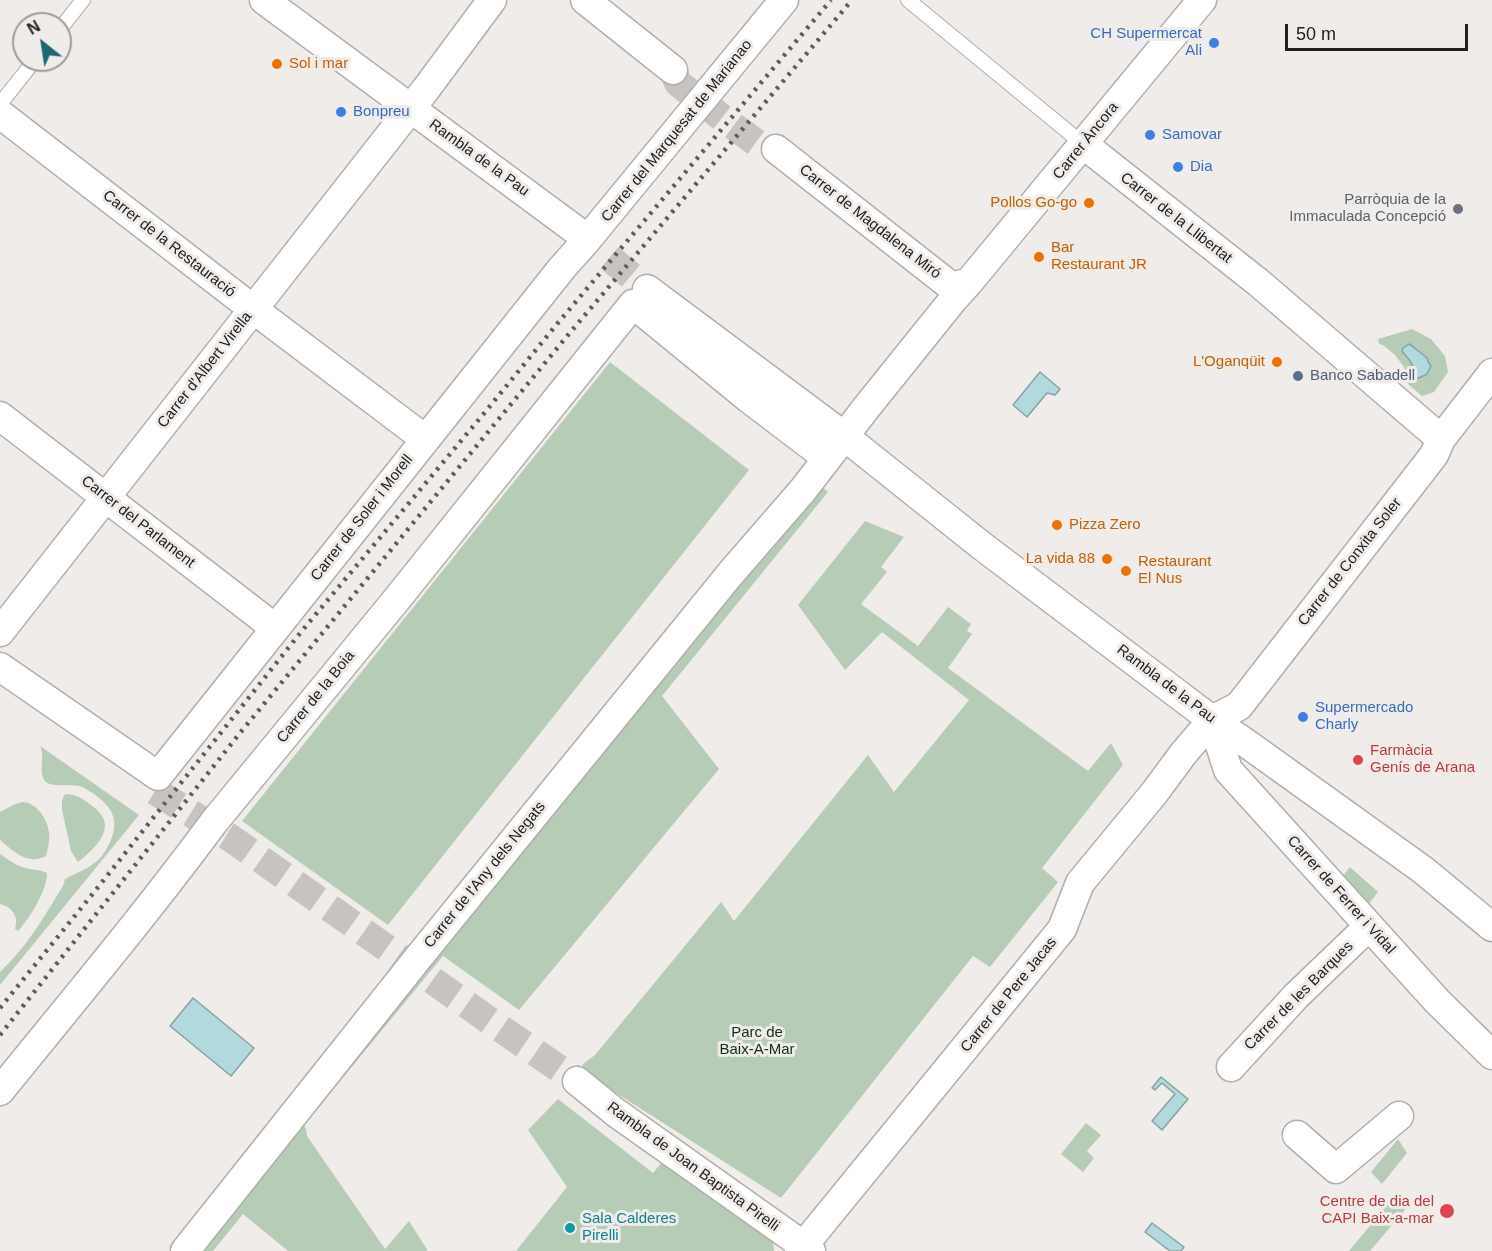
<!DOCTYPE html>
<meta charset="utf-8">
<style>
body{margin:0}
#map{position:relative;width:1492px;height:1251px;overflow:hidden;background:#f0ece9;font-family:Helvetica,sans-serif}
canvas{display:block}
.north{position:absolute;left:12px;top:12px;width:60px;height:60px;box-sizing:border-box;background:#f0ece9;border:2px solid #9e9b99;border-radius:50%;rotate:330deg;font-size:16px;font-weight:700;line-height:24px;text-align:center;color:#222120}
.north::after{content:'';display:block;margin:auto;width:21px;height:27px;background:#1d6871;clip-path:polygon(50% 0,100% 100%,50% 72%,0 100%)}
.scale{position:absolute;left:1285px;top:24px;width:183px;height:27px;box-sizing:border-box;border:3px solid #222120;border-top:0;padding-left:8px;font-size:18px;line-height:21px;white-space:nowrap;color:#222120;-webkit-text-stroke:4px #f0ece9;paint-order:stroke}
</style>
<div id="map">
<canvas width="1492" height="1251"></canvas>
<div class="north">N</div>
<div class="scale">50 m</div>
</div>
<script>
const ctx = document.querySelector('canvas').getContext('2d');
ctx.lineJoin = 'round';
function fillPath(path, color) { ctx.fillStyle = color; ctx.fill(path, 'evenodd'); }
function strokePath(path, color, width, dash) { ctx.strokeStyle = color; ctx.lineWidth = width; ctx.lineCap = dash ? 'butt' : 'round'; ctx.setLineDash(dash || []); ctx.stroke(path); }
function drawText(font, color, halo, rows, align = 'center') {
  ctx.font = font + ' Helvetica,sans-serif'; ctx.lineWidth = 6; ctx.setLineDash([]); ctx.textBaseline = 'middle'; ctx.strokeStyle = halo; ctx.fillStyle = color; for (const [text, x, y, turn = 0] of rows) {
    ctx.save(); ctx.translate(x, y); ctx.rotate((+turn || 0) * Math.PI / 180); ctx.textAlign = isNaN(turn) ? turn : align; if (halo) ctx.strokeText(text, 0, 0); ctx.fillText(text, 0, 0); ctx.restore();
  }
}
const green = new Path2D(`
 M1412 329 1431 339 1445 356 1448 372 1434 392 1422 396 1408 384 1404 367 1395 355 1383 345 1379 344 1378 339Z
 M610 362 749 470 388 925 242 821Z
 M819 484 828 492 662 696 719 769 519 1010 443 956 304 1125 306 1129 307 1136 385 1249 409 1221 428 1251H288L243 1214 213 1251H199Z
 M865 521 904 537 881 567 887 572 861 604 918 646 948 607 971 624 967 631 972 634 948 668 1088 771 1111 743 1123 765 1042 868 1058 882 990 967 973 956 781 1198 580 1070 583 1064 595 1055 721 902 734 921 868 755 894 792 969 700 882 632 845 670 798 605Z
 M40 746 139 815 0 985V972C29 944 42 920 63 886L65 879C76 873 88 869 97 861 103 856 107 848 110 842 120 820 112 807 94 794 90 792 86 788 82 787 73 783 53 788 46 782 37 773 46 757 40 746Z
 M69 794C80 796 86 801 95 808 118 827 96 848 78 862L71 851 62 810V801L64 795Z
 M22 802C36 802 47 818 49 832 50 839 48 849 46 856 28 866 13 851 0 840V812L13 805Z
 M0 854C7 859 14 864 22 867 30 870 39 869 47 873 48 888 29 920 18 931L15 929C19 916 12 907 0 904Z
 M1350 867 1378 892 1365 909 1339 881Z
 M558 1099 653 1173 663 1161 773 1242 774 1251H516L567 1187 528 1130Z
 M1086 1123 1101 1135 1087 1151 1094 1158 1083 1172 1061 1154Z
 M1398 1139 1407 1153 1382 1184 1371 1172Z
 M1392 1199 1405 1210 1370 1251H1349Z`);
const water = new Path2D(`
 M1409 344C1411 345 1426 357 1427 358 1428 361 1429 364 1431 366L1427 374 1419 378 1415 377C1412 372 1413 370 1412 365 1410 359 1405 356 1402 351L1403 348Z
 M1040 372 1060 389 1055 395 1047 393 1027 417 1013 405Z
 M193 998 254 1048 231 1076 170 1026Z
 M1161 1077 1188 1099 1162 1130 1152 1121 1175 1094 1162 1083 1155 1090 1152 1088Z
 M1152 1223 1184 1247 1181 1251H1170L1145 1232Z`);
const streetTunnel = new Path2D(`
 M673 70 678 83 725 120 761 146 776 149
 M577 231 647 289
 M155 791 232 839 500 1028 577 1081`);
const lane = new Path2D(`
 M908 0 1083 144
 M60 29 83 0
 M0 104 35 60`);
const street = new Path2D(`
 M264 0 577 231
 M585 0 673 70
 M0 114 253 309 425 439
 M1083 144 1259 283 1441 439
 M776 149 952 287
 M952 287 969 282 1202 0
 M647 289 844 436 982 546 1212 720 1246 743 1423 870 1492 927
 M0 416 275 628
 M0 632 426 89 492 0
 M0 667 158 776 562 268 586 241 784 0
 M1212 720 1228 770 1437 1001 1492 1055
 M1231 1067 1296 996 1369 926
 M577 1081 615 1112 811 1251
 M0 1091C72 1002 146 914 214 822L397 599 633 304 748 398 827 458
 M1297 1135 1336 1169 1399 1116
 M185 1251 418 958 731 573 803 490 866 408 952 301 969 282
 M799 1251 1062 929 1080 883 1155 792 1183 754 1212 720 1239 706 1434 455 1441 439 1492 373`);
const rail = new Path2D(`
 M0 1008 95 891 301 632 486 411 557 324 831 0
 M0 1035 240 733 568 335 852 0`);
const markers = [
 [1214,43,6,"#3f7fe0"],
 [277,64,6,"#e8710a"],
 [341,112,6,"#3f7fe0"],
 [1150,135,6,"#3f7fe0"],
 [1178,167,6,"#3f7fe0"],
 [1089,203,6,"#e8710a"],
 [1458,209,6,"#6b7280"],
 [1039,257,6,"#e8710a"],
 [1277,362,6,"#e8710a"],
 [1298,376,6,"#5c6f8a"],
 [1057,525,6,"#e8710a"],
 [1107,559,6,"#e8710a"],
 [1126,571,6,"#e8710a"],
 [1303,717,6,"#3f7fe0"],
 [1358,760,6,"#e0444e"],
 [1447,1211,8,"#e0444e"],
 [570,1228,6,"#0f9aa8"]
];
const shopNames = [
 ["CH Supermercat",1202,34,"right"],
 ["Ali",1202,51,"right"],
 ["Bonpreu",353,112],
 ["Samovar",1162,135],
 ["Dia",1190,167],
 ["Supermercado",1315,708],
 ["Charly",1315,725]
];
const foodNames = [
 ["Sol i mar",289,64],
 ["Pollos Go-go",1077,203,"right"],
 ["Bar",1051,248],
 ["Restaurant JR",1051,265],
 ["L'Oganqüit",1265,362,"right"],
 ["Pizza Zero",1069,525],
 ["La vida 88",1095,559,"right"],
 ["Restaurant",1138,562],
 ["El Nus",1138,579]
];
const streetNames = [
 ["Carrer del Marquesat de Marianao",677,131,-51],
 ["Carrer Àncora",1086,141,-51],
 ["Rambla de la Pau",479,158,36],
 ["Carrer de la Llibertat",1176,218,38],
 ["Carrer de Magdalena Miró",870,222,38],
 ["Carrer de la Restauració",169,244,38],
 ["Carrer d'Albert Virella",205,370,-52],
 ["Carrer de Soler i Morell",362,518,-52],
 ["Carrer del Parlament",138,522,38],
 ["Carrer de Conxita Soler",1350,562,-52],
 ["Rambla de la Pau",1166,684,37],
 ["Carrer de la Boia",316,697,-51],
 ["Carrer de l'Any dels Negats",485,875,-51],
 ["Carrer de Ferrer i Vidal",1341,895,48],
 ["Carrer de Pere Jacas",1009,995,-51],
 ["Carrer de les Barques",1299,996,-45],
 ["Rambla de Joan Baptista Pirelli",693,1167,36]
];
const worshipNames = [
 ["Parròquia de la",1446,200],
 ["Immaculada Concepció",1446,217]
];
const serviceNames = [
 ["Banco Sabadell",1310,376]
];
const healthNames = [
 ["Farmàcia",1370,751],
 ["Genís de Arana",1370,768],
 ["Centre de dia del",1434,1202,"right"],
 ["CAPI Baix-a-mar",1434,1219,"right"]
];
const parkNames = [
 ["Parc de",757,1033],
 ["Baix-A-Mar",757,1050]
];
const cultureNames = [
 ["Sala Calderes",582,1219],
 ["Pirelli",582,1236]
];
fillPath(green, '#b7ccb7');
fillPath(water, '#b2d9dd');
strokePath(water, '#87a2a4', 1.5);
strokePath(streetTunnel, '#c7c3c1', 28, [28, 14]);
strokePath(lane, '#b2aeab', 16);
strokePath(street, '#b2aeab', 31);
strokePath(lane, '#fff', 14);
strokePath(street, '#fff', 28);
strokePath(rail, '#5e5c5b', 4.5, [3, 6]);
for (const [x, y, r, color] of markers) { const dot = new Path2D(); dot.arc(x, y, r, 0, 2 * Math.PI); ctx.fillStyle = color; ctx.fill(dot); strokePath(dot, '#f0ece9', 2); }
drawText('15px', '#366cbe', '#f0ece9', shopNames, 'left');
drawText('15px', '#c56008', '#f0ece9', foodNames, 'left');
drawText('15px', '#222120', '#f0ece9', streetNames);
drawText('15px', '#5b616d', '#f0ece9', worshipNames, 'right');
drawText('15px', '#4e5e75', '#f0ece9', serviceNames, 'left');
drawText('15px', '#be3a42', '#f0ece9', healthNames, 'left');
drawText('15px', '#0c3313', '#f0ece9', parkNames);
drawText('15px', '#0d838f', '#f0ece9', cultureNames, 'left');
</script>
